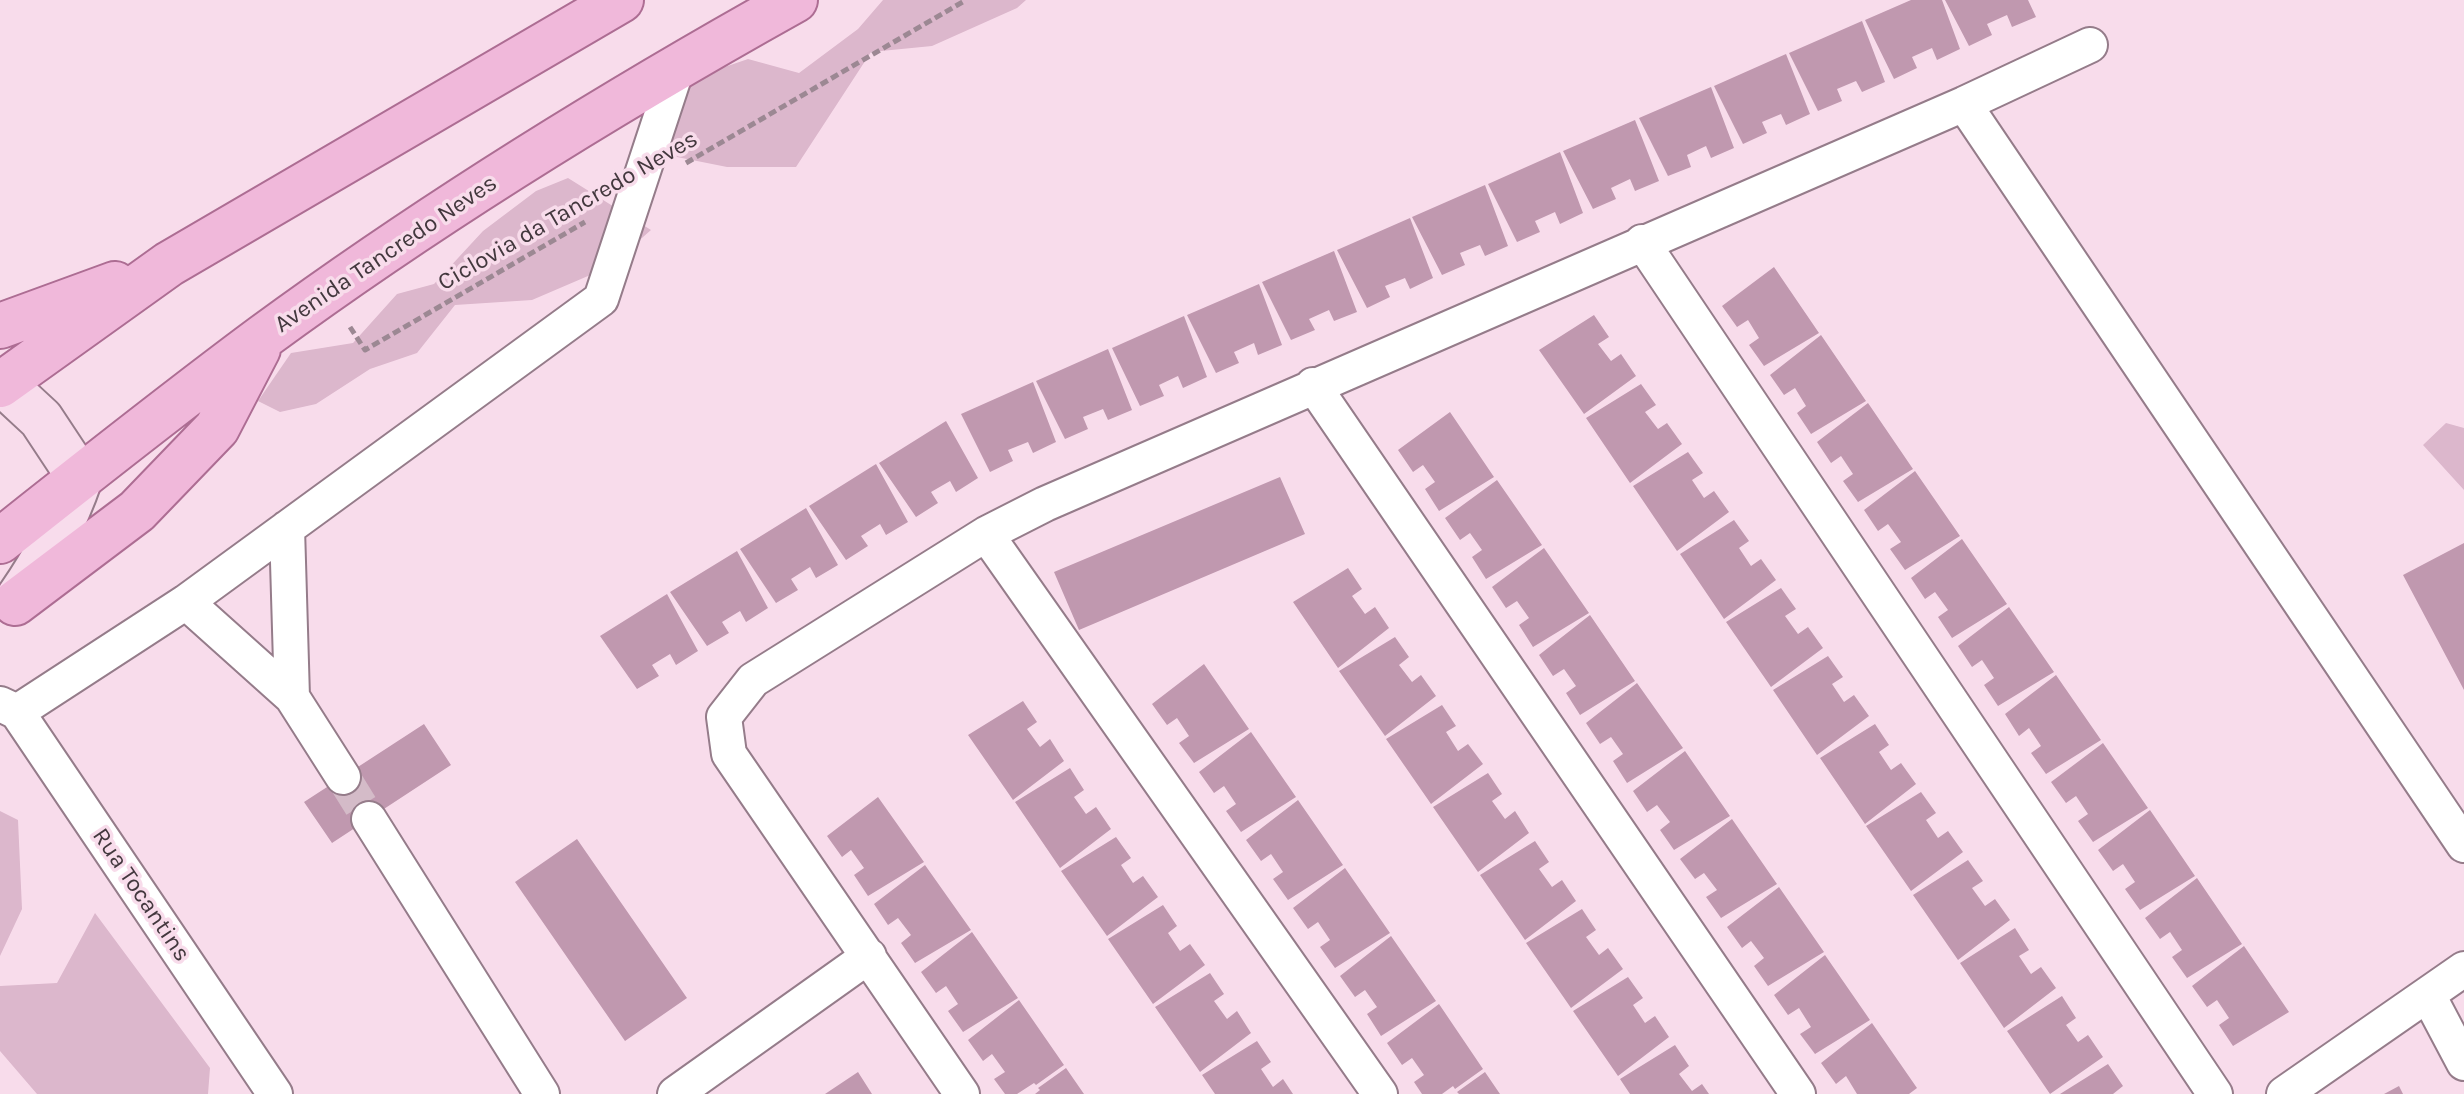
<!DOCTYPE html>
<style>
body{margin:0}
canvas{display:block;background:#f8dceb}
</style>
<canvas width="2464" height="1094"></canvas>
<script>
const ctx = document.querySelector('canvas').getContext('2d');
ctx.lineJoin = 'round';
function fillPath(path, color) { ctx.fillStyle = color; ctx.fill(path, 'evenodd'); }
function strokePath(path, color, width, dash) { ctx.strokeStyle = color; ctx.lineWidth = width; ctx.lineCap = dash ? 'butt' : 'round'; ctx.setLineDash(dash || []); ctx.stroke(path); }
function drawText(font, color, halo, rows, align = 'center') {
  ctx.font = font + ' Karla,sans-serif'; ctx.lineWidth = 7; ctx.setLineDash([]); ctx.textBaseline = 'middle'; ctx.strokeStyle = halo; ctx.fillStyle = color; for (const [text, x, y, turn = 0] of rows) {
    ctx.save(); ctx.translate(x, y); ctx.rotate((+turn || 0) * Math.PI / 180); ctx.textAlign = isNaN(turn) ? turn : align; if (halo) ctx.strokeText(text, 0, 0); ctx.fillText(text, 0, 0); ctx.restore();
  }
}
const green = new Path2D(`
 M883 0H1026L1017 8 932 46 871 52 796 167H727L662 154 687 80 748 59 799 73 858 29Z
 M568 178 651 230 609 267 532 300 455 305 417 353 370 369 316 404 280 412 258 401 291 353 353 343 397 294 434 284 483 231 536 191Z
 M2446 423 2464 428V490L2423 445Z
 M0 811 18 820 22 909 0 956Z
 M95 913 210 1068 208 1094H37L0 1051V986L57 983Z`);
const building = new Path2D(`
 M1911 0H1942L1960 49 1937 60 1932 48 1912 57 1917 68 1894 79 1865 20Z
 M1945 0H2028L2036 17 2012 27 2007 15 1987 24 1992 35 1969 46Z
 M1862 21 1885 82 1862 92 1856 81 1837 89 1842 101 1818 111 1789 53Z
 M1786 54 1810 114 1786 125 1781 114 1762 122 1767 133 1743 144 1714 86Z
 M1711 87 1734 148 1711 158 1706 146 1687 155 1691 167 1668 176 1639 118Z
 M1635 120 1659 181 1635 191 1630 179 1611 188 1616 199 1593 209 1563 151Z
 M1560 152 1583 213 1560 224 1555 212 1535 221 1540 232 1517 242 1488 184Z
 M1485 185 1508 246 1485 256 1480 245 1460 253 1465 265 1442 275 1412 217Z
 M1410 218 1433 278 1410 289 1405 278 1385 286 1390 297 1367 308 1337 250Z
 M1334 251 1357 312 1334 321 1329 310 1309 319 1315 330 1291 340 1262 282Z
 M1774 267 1819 333 1764 366 1749 345 1759 338 1748 320 1737 327 1722 306Z
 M1259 284 1282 345 1258 355 1254 343 1234 352 1239 363 1216 373 1187 315Z
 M1594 315 1609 337 1598 344 1611 361 1621 354 1636 376 1584 414 1539 350Z
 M1184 316 1207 377 1183 388 1178 376 1159 385 1164 396 1140 406 1112 348Z
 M1821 335 1866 401 1811 434 1797 413 1806 406 1795 388 1784 395 1770 375Z
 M1108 349 1132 410 1108 420 1103 409 1083 417 1088 429 1065 439 1036 381Z
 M1033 382 1056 442 1033 453 1028 442 1008 450 1013 461 990 472 961 414Z
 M1641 384 1656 405 1645 412 1658 429 1667 423 1682 444 1630 483 1586 418Z
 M1868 403 1913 469 1858 502 1843 481 1853 474 1841 456 1831 463 1817 442Z
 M1450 412 1494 477 1439 511 1425 489 1435 482 1423 465 1413 472 1398 450Z
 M946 421 978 478 956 492 950 481 931 492 938 503 916 517 879 463Z
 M1688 452 1703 473 1692 480 1704 498 1714 491 1729 512 1677 551 1633 486Z
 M876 464 908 522 886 535 880 524 861 536 868 546 846 560 809 506Z
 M1915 471 1960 536 1905 570 1890 549 1901 542 1888 524 1878 531 1864 510Z
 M1280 477 1305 534 1079 630 1054 572Z
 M1497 480 1542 545 1486 579 1472 557 1482 550 1470 533 1460 540 1445 518Z
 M806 508 838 565 816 578 810 567 791 579 798 590 776 603 740 549Z
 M1734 520 1749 541 1739 548 1751 566 1761 559 1776 580 1724 619 1680 554Z
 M1962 539 2007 604 1952 638 1938 617 1948 610 1935 592 1925 599 1911 578Z
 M2464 543V690L2403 575Z
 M1544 548 1589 613 1533 647 1519 625 1529 618 1517 601 1506 608 1492 587Z
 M737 551 768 608 746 622 740 611 722 622 729 633 707 646 670 592Z
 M1348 568 1362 589 1352 596 1365 614 1375 607 1389 628 1338 668 1293 602Z
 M1781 588 1796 609 1785 616 1798 634 1808 627 1823 648 1771 687 1726 622Z
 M667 594 698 651 676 665 670 654 652 665 659 676 637 689 600 636Z
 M2009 607 2054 672 1998 706 1984 685 1994 678 1982 660 1972 667 1958 646Z
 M1590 615 1635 681 1580 715 1566 693 1576 686 1564 669 1553 676 1539 655Z
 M1395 637 1409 657 1399 665 1412 682 1421 675 1436 696 1385 736 1339 671Z
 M1828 656 1843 677 1832 684 1844 702 1854 695 1869 716 1817 755 1773 690Z
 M1204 664 1249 729 1194 763 1179 743 1189 736 1177 718 1167 725 1152 704Z
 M2056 675 2101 740 2046 774 2031 753 2041 746 2029 728 2019 736 2005 714Z
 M1637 683 1683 748 1627 783 1613 761 1623 754 1611 737 1600 744 1586 723Z
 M1023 701 1037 722 1027 729 1040 747 1050 739 1064 761 1013 800 968 735Z
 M1442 705 1456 726 1446 732 1458 751 1468 744 1483 764 1431 804 1386 739Z
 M424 724 451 765 332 843 304 802Z
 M1875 724 1889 745 1879 752 1891 770 1901 763 1916 784 1865 824 1820 758Z
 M1251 732 1296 797 1241 832 1226 811 1236 804 1224 786 1214 793 1199 772Z
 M2103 743 2148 808 2093 842 2078 821 2088 814 2076 796 2066 803 2051 782Z
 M1685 751 1730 816 1674 850 1660 830 1670 822 1657 805 1647 812 1633 791Z
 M1070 768 1084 790 1074 797 1086 814 1096 807 1111 829 1060 868 1015 802Z
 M1488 773 1502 794 1492 801 1505 819 1515 811 1529 833 1478 872 1433 807Z
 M1921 792 1936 813 1926 820 1938 838 1948 831 1963 852 1911 891 1866 826Z
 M878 797 924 862 868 896 854 875 864 868 851 850 842 857 827 836Z
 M1298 800 1343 865 1288 900 1273 879 1283 872 1271 854 1261 861 1246 840Z
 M2150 810 2195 876 2140 910 2125 889 2135 882 2123 864 2113 871 2098 850Z
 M1732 819 1777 884 1721 918 1706 897 1717 890 1704 873 1695 879 1680 859Z
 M1116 837 1131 858 1121 865 1133 883 1143 876 1158 897 1107 936 1061 871Z
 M577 839 687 998 625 1041 515 882Z
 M1535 841 1549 862 1539 869 1552 887 1562 880 1576 901 1525 940 1480 875Z
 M1968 860 1983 881 1972 888 1985 906 1995 899 2010 920 1958 960 1913 895Z
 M925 865 971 930 915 963 901 943 911 935 898 918 888 925 874 904Z
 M1345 868 1390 933 1335 968 1320 947 1330 940 1318 922 1308 929 1293 908Z
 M2197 878 2242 944 2187 978 2172 957 2182 950 2170 932 2160 939 2145 918Z
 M1779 887 1824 952 1768 986 1754 966 1764 958 1751 941 1742 948 1727 927Z
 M1163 905 1177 926 1168 933 1180 951 1190 944 1205 965 1153 1004 1108 939Z
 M1582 909 1596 930 1586 937 1599 955 1608 948 1623 969 1571 1008 1526 943Z
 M2015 928 2029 950 2019 956 2031 974 2041 967 2056 988 2004 1028 1960 963Z
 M972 932 1018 998 963 1032 948 1011 958 1004 946 986 936 993 921 972Z
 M1391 936 1436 1001 1381 1036 1367 1014 1377 1007 1365 990 1355 997 1340 976Z
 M2244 946 2289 1012 2233 1046 2219 1025 2229 1018 2217 1000 2207 1007 2192 986Z
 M1825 955 1870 1020 1815 1054 1800 1034 1811 1027 1799 1008 1788 1015 1774 995Z
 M1210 973 1224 994 1214 1001 1227 1019 1237 1011 1251 1033 1200 1072 1155 1007Z
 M1628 977 1643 998 1633 1005 1645 1023 1655 1016 1669 1037 1618 1076 1573 1011Z
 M2062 996 2076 1018 2066 1025 2078 1042 2088 1035 2103 1057 2050 1094 2007 1031Z
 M1019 1000 1064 1065 1036 1085 1034 1083 1017 1094H1005L994 1079 1005 1072 992 1054 983 1061 968 1040Z
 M1439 1004 1483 1069 1455 1089 1453 1086 1442 1094H1422L1414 1082 1424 1075 1412 1058 1402 1065 1387 1043Z
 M1872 1023 1917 1088 1909 1094H1857L1846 1076 1836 1084 1821 1063Z
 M1257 1041 1271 1062 1261 1069 1273 1087 1283 1079 1293 1094H1215L1202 1075Z
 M1675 1045 1689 1066 1679 1074 1692 1091 1702 1084 1709 1094H1630L1620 1079Z
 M2108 1064 2123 1086 2113 1094H2060Z
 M1066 1068 1084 1094H1035L1040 1090 1038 1088Z
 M858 1072 872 1094H825Z
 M1485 1072 1500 1094H1459L1457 1092Z
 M2399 1086 2403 1094H2384Z`);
const minorTunnel = new Path2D(`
 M343 777 369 819`);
const path = new Path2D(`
 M686 163 966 0
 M350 327 365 350 585 222`);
const minor = new Path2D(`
 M1964 104 2464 845
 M1642 242 2215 1094
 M1313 385 1798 1094
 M287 528 292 697
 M986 534 1380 1094
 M186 602 292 697 343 777
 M0 704 17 712 275 1094
 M17 712 186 602 601 299 678 65
 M369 819 542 1094
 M2428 995 2464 1063
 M675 1094 869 956
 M962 1094 729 754 724 717 753 680 986 534 1045 504 1964 104 2090 45
 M2284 1094 2464 969`);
const secondary = new Path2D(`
 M0 381 41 419 80 478C65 522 46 558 19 597`);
const primary = new Path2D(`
 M0 326 115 284
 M0 385 169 264 621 0
 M0 541C87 472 174 403 263 337 432 213 612 102 795 0
 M15 603 137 511 217 428 258 349`);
const streetNames = [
 ["Ciclovia da Tancredo Neves",568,211,-30],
 ["Avenida Tancredo Neves",386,254,-34],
 ["Rua Tocantins",141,895,56]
];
fillPath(green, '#dcb7cc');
fillPath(building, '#c098af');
strokePath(minorTunnel, '#d4bbc8', 34, [34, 17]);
strokePath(minor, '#957c8a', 38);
strokePath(secondary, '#957c8a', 48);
strokePath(primary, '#ad6d93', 48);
strokePath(path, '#9c8893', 5, [8, 4]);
strokePath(minor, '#fff', 34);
strokePath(secondary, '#f8dcec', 44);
strokePath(primary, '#f0b8da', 44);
drawText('24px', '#43383e', '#f8dceb', streetNames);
</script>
